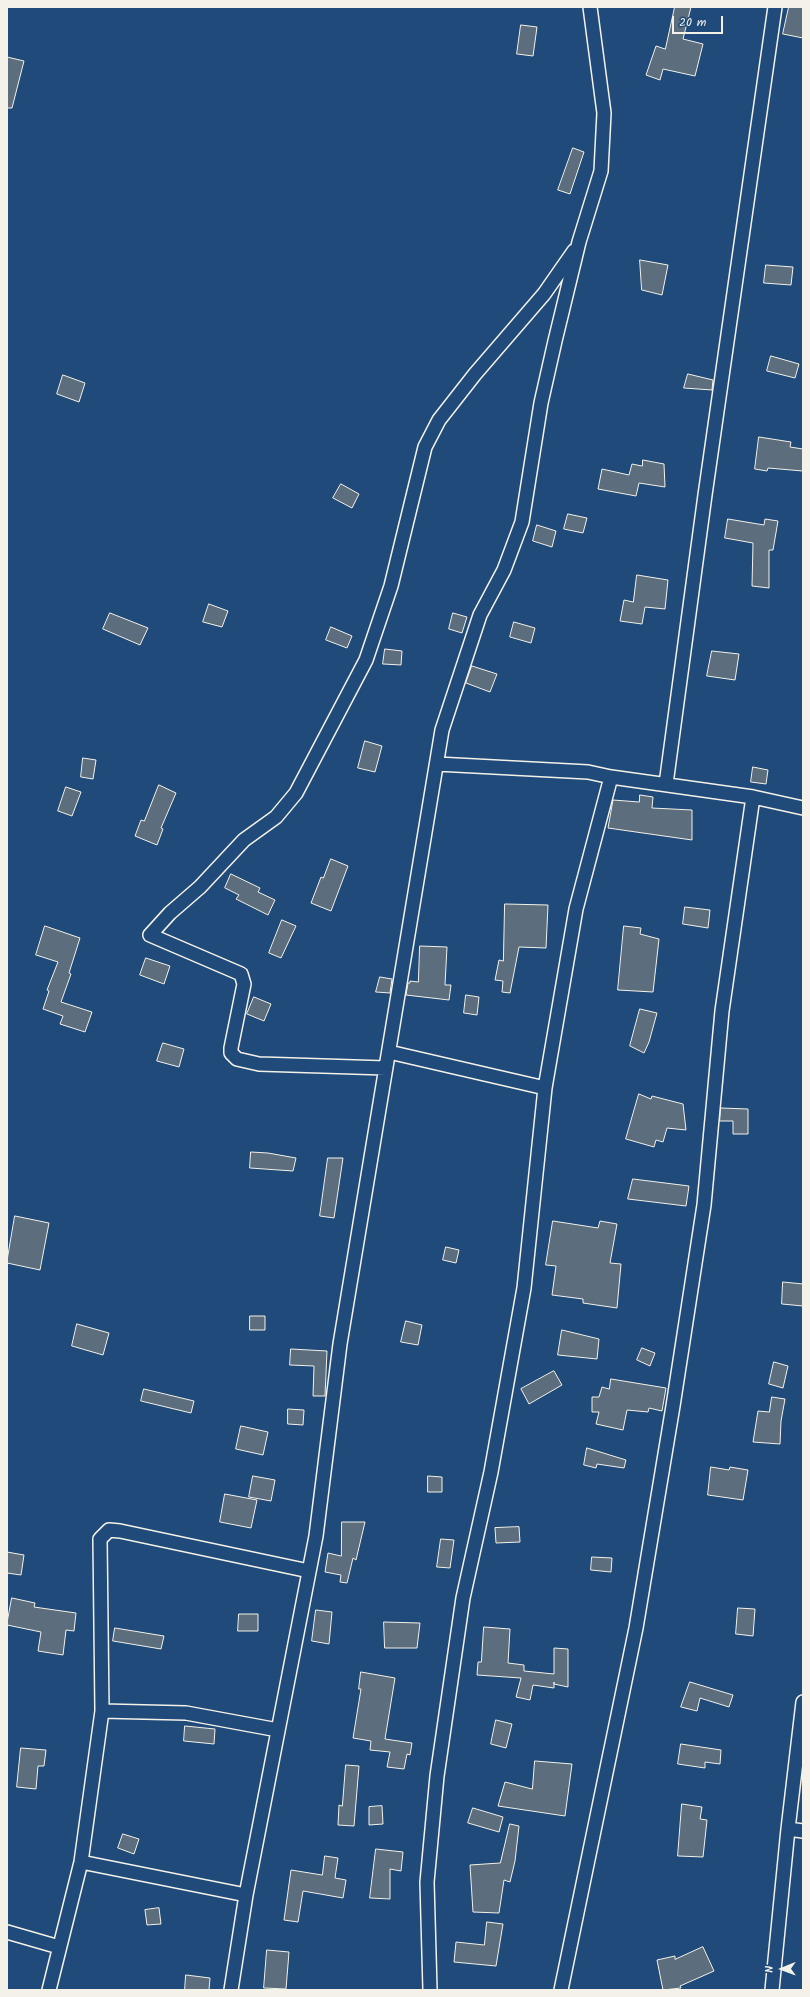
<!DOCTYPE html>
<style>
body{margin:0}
#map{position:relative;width:810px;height:1997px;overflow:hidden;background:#1f4a7a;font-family:Kalam,sans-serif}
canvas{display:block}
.frame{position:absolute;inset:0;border:8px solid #f4f1e8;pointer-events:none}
.north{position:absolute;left:762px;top:1949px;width:40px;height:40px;-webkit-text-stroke:3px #1f4a7a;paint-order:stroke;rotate:269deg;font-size:11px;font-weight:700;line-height:16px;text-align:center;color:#f4f1e8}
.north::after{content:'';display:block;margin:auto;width:14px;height:18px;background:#f4f1e8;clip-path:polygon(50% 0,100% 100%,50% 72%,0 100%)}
.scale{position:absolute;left:672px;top:16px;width:51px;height:18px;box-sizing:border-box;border:2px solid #f4f1e8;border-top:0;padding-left:5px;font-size:12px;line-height:14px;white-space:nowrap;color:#f4f1e8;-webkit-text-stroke:3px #1f4a7a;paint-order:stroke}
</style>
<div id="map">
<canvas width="810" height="1997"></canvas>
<div class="frame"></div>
<div class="north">N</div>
<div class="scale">20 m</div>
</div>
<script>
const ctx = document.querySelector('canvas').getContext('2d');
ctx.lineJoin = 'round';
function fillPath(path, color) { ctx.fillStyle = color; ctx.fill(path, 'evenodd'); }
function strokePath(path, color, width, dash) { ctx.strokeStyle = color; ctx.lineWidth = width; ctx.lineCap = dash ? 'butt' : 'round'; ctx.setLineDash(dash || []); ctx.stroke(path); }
const building = new Path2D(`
 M675 7H691L683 39 703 44 695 76 663 69 660 80 646 75 656 46 665 49Z
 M789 7H803V38L783 34Z
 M521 25 537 27 533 56 517 54Z
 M7 57 24 61 12 108H7Z
 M573 148 584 152 570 194 558 190Z
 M640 260 668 265 662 295 642 290Z
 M766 265 793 267 791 285 764 283Z
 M771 356 799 364 795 378 767 371Z
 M688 374 713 380 712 390 684 388Z
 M63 375 85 383 79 402 57 394Z
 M759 437 791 442 790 447 803 449V471L768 468 767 471 755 469Z
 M643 460 664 464 665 487 639 483 636 496 598 489 602 469 629 475 632 464 642 466Z
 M341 484 359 494 352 508 333 498Z
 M568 514 587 518 583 533 564 529Z
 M728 519 764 525 765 519 778 521 773 550H769V588L752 586 753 543 725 538Z
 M537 525 556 531 552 547 533 541Z
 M637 575 668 580 665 609 645 607 642 624 620 621 624 600 633 602Z
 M209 604 228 611 222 627 203 622Z
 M110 613 148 628 140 645 103 629Z
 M453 613 467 617 462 633 449 629Z
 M514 622 535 628 531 643 510 637Z
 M331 627 352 636 347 648 326 640Z
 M385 649 402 651 401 665 383 664Z
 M712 651 739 654 735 680 707 676Z
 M472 666 497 674 490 692 466 683Z
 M365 741 382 746 375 772 358 768Z
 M83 758 96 760 93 779 81 777Z
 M753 767 768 770 766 784 751 782Z
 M159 785 176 793 161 828 163 829 157 845 135 836 141 820 144 821Z
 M66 787 81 792 72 816 58 811Z
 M640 795 653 797 652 808 692 810V840L608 828 613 800 639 802Z
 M331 859 348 866 331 911 311 903 321 877 323 878Z
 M231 874 260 888 258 892 275 900 268 915 236 899 239 895 225 888Z
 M505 904 548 905 546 948 519 947 510 993 502 992 503 981 495 980 499 960 503 961Z
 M685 907 710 910 708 928 683 924Z
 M282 920 296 926 281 958 269 953Z
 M45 926 80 938 69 973 71 974 61 1002 92 1012 85 1032 60 1024 63 1016 43 1009 49 991 47 990 58 962 36 955Z
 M624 926 641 928 640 934 659 939 653 992 618 990Z
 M420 946 447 947 445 985H451L449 1000 406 995 408 983H410V981L418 982Z
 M146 958 170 966 164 984 140 975Z
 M380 977 392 979 390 993 376 992Z
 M466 995 479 997 477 1015 464 1013Z
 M254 997 271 1004 264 1021 247 1014Z
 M640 1009 657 1013 649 1042 644 1053 630 1046Z
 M163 1043 184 1049 179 1067 157 1061Z
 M639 1094 651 1099 652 1096 683 1104 686 1130 667 1128 663 1142 656 1140 654 1147 626 1139Z
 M721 1108 748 1109V1134H733V1121H720Z
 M251 1152 268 1153 296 1158 293 1171 250 1168Z
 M328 1158H343L334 1218 320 1216Z
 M633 1179 689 1186 686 1206 628 1199Z
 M15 1216 49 1223 40 1270 7 1263Z
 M553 1221 598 1228 600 1221 617 1224 610 1263 621 1264 617 1308 583 1303V1299L552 1295 556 1266 546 1265Z
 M446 1247 459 1250 456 1263 443 1260Z
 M783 1282 803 1284V1306L782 1304Z
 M250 1316H265V1330H250Z
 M406 1321 422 1325 418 1345 401 1342Z
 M77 1324 109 1333 103 1355 72 1346Z
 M562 1330 599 1339 597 1359 558 1355Z
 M642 1348 655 1353 650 1366 637 1360Z
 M291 1349 327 1351 325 1396H313L314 1366 290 1365Z
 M774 1362 788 1366 783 1388 769 1384Z
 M554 1371 562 1385 529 1404 521 1389Z
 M611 1379 666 1388 662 1411 649 1408 648 1412 627 1410 623 1430 596 1424 599 1412H592V1397H599L602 1387 609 1389Z
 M144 1389 194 1401 191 1413 141 1401Z
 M772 1397 785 1399 781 1421 780 1444 753 1442 758 1411 769 1412Z
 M288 1409 304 1410 303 1425 288 1424Z
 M241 1426 268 1432 263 1455 236 1449Z
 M587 1448 626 1460 624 1468 597 1464 596 1468 584 1465Z
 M711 1467 729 1470 730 1467 748 1470 743 1500 708 1495Z
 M253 1476 275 1480 271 1501 249 1497Z
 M428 1476 442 1477V1492H428Z
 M225 1494 257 1500 251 1528 220 1522Z
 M342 1522H365L356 1560 353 1558 347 1583 340 1582 341 1575 325 1572 328 1553 341 1556Z
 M519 1527 520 1542 496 1543 495 1528Z
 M441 1539 454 1540 450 1568 437 1567Z
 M7 1552 24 1555 21 1575 7 1573Z
 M592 1557 612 1558 611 1572 591 1570Z
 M12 1598 35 1603 34 1607 76 1613 74 1631 66 1630 63 1655 38 1651 41 1632 7 1625Z
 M738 1608 755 1609 753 1636 736 1634Z
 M316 1610 332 1612 329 1644 312 1641Z
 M239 1614H258V1631H238Z
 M384 1622 420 1623 417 1648H385Z
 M484 1627 510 1629 508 1663 524 1665V1671L554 1674V1648L568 1649V1687L554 1684V1682V1688L533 1685 530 1700 516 1697 521 1678 477 1675 478 1662H481Z
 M115 1628 164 1636 161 1649 113 1641Z
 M361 1672 395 1678 385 1739 412 1743 410 1755 407 1754 404 1769 387 1767 390 1752 370 1750 371 1741 353 1738 361 1689H359Z
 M690 1682 733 1695 729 1707 700 1698 697 1711 681 1707Z
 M496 1720 512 1724 506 1748 491 1744Z
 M185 1726 215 1729 214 1744 184 1741Z
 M681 1744 721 1750 720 1764 705 1762V1768L678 1764Z
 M21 1748 46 1750 44 1766H38L36 1789 17 1787Z
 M535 1761 572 1764 565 1816 498 1806 505 1782 532 1789Z
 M346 1765 359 1766 354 1826 338 1825 339 1805 342 1806Z
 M682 1804 702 1807 700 1819 707 1820 703 1857 678 1856Z
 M382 1806 383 1824 369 1825V1807Z
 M473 1808 503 1817 499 1832 468 1823Z
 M510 1824 519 1826 515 1861 510 1882 504 1880 499 1913 473 1912 470 1865 500 1863Z
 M123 1834 139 1839 134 1854 118 1848Z
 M376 1849 403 1852 401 1871 390 1869V1899L370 1898Z
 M325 1856 338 1858 335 1878 346 1880 343 1898 303 1891 298 1922 284 1920 291 1870 322 1875Z
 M159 1908 161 1924 147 1925 145 1910Z
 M487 1922 503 1924 496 1966 454 1962 456 1942 484 1945Z
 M703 1947 714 1971 680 1986 681 1988 663 1990 657 1960 675 1956V1959Z
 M267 1950 289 1952 286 1989 264 1988Z
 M186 1975 210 1978 209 1990H185Z`);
const minor = new Path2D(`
 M437 764 588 772 611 777 753 797 803 808
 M666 784 705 495 775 7
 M389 1052 545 1088
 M386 1068 259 1064 237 1059 231 1053V1048L244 984 241 974 150 935 170 913 200 887 244 840 276 817 296 793 366 660 391 586 425 447 439 420 475 374 544 294 574 251
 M102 1711 186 1713 278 1730
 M788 1829 803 1831
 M81 1862 246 1895
 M7 1932 59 1947
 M49 1990 81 1862 102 1711 100 1539 109 1530 120 1531 309 1571
 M231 1990 246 1895 316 1536 340 1344 442 730 480 615 504 570 522 522 541 403 555 341 579 242 601 171 604 113 590 7
 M430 1990 427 1882 437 1776 463 1598 491 1472 524 1288 545 1088 576 909 611 777
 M561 1990 636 1628 673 1406 704 1205 722 1011 753 797
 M772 1990 788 1829 803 1702`);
fillPath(building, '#5c6e7d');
strokePath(building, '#f4f1e8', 1);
strokePath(minor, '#f4f1e8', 16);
strokePath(minor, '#1f4a7a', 13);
</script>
